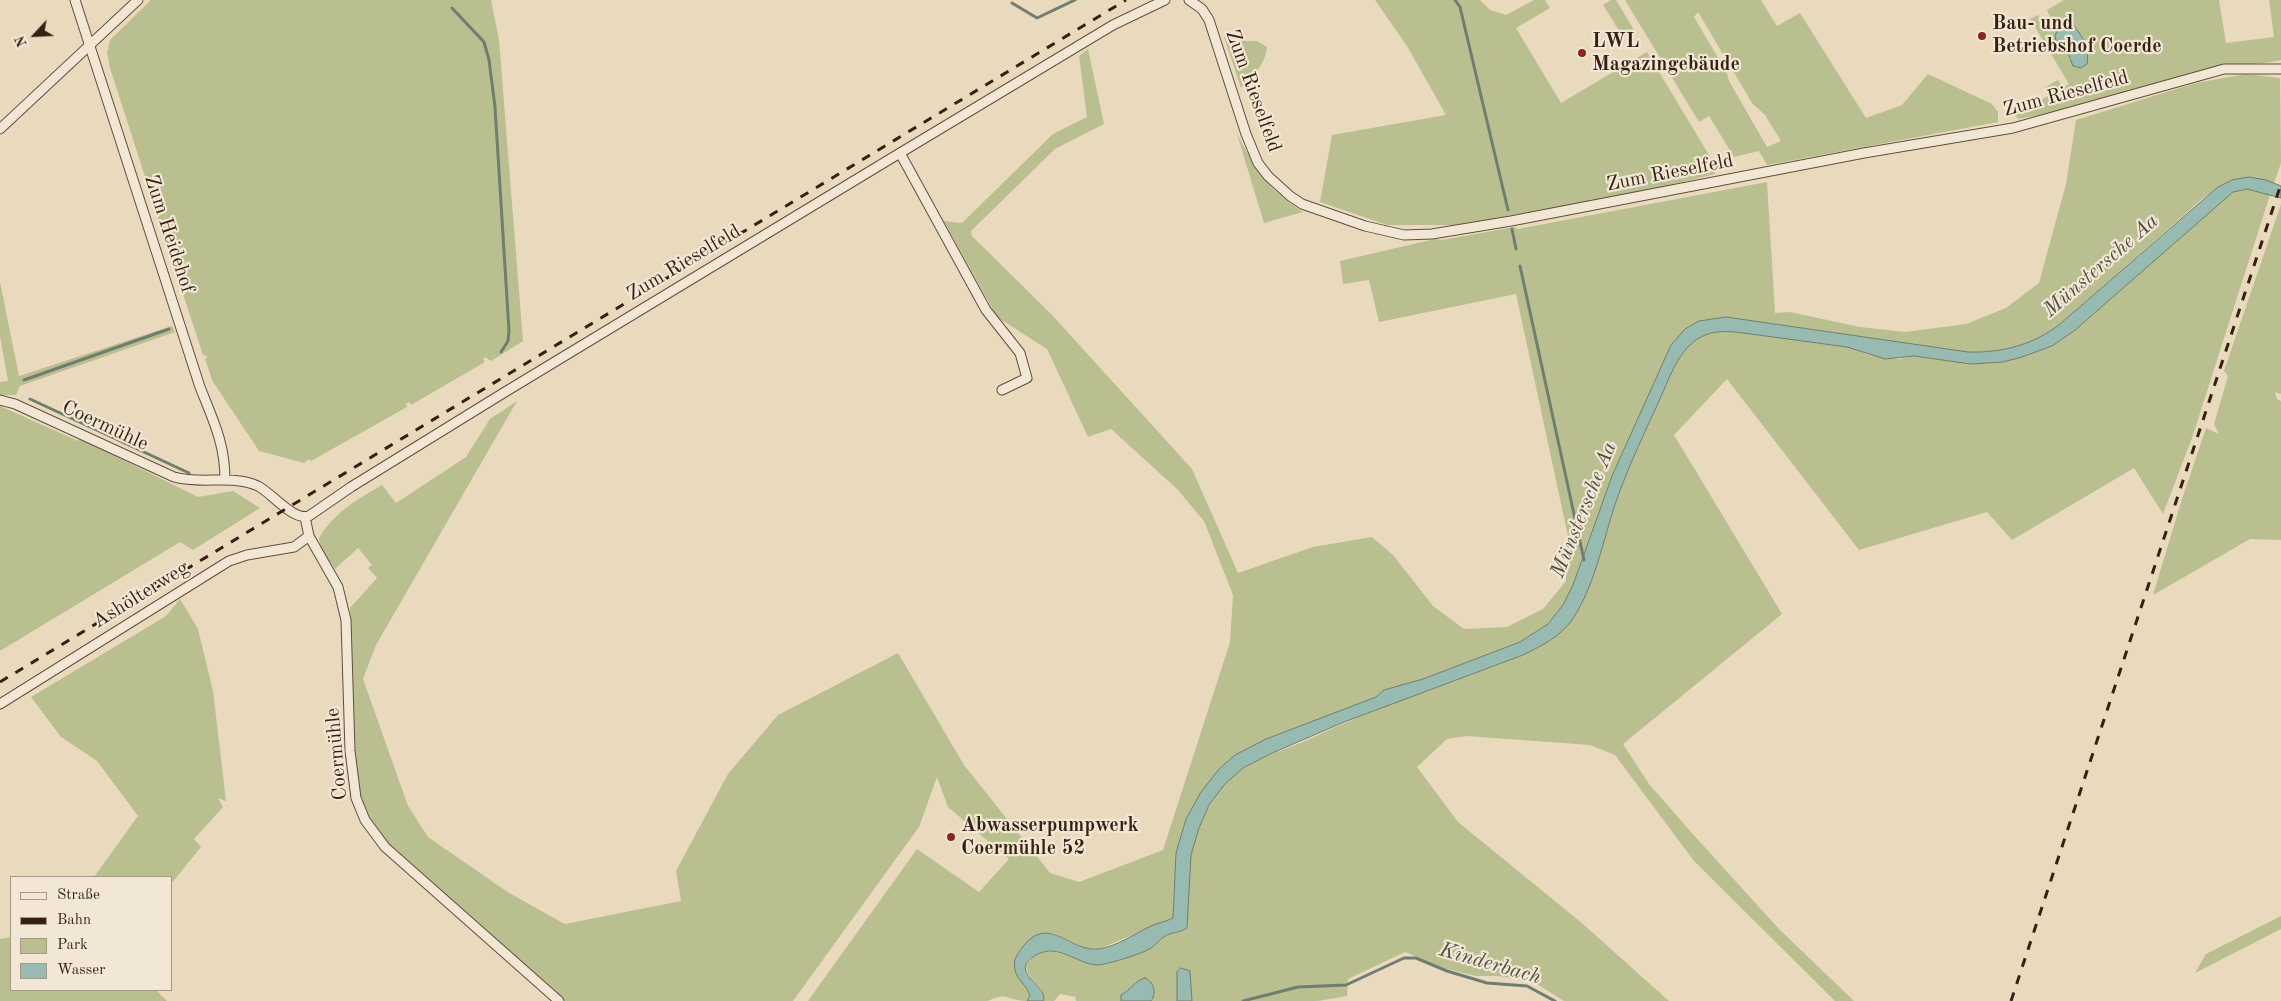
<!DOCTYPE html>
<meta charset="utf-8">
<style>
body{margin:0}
#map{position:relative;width:2281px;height:1001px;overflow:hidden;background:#e9dabd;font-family:"Old Standard TT",serif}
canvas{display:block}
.legend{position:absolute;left:10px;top:876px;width:162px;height:115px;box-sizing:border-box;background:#f1e7d4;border:1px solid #a69787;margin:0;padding:6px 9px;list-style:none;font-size:15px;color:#361f13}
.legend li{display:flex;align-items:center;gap:10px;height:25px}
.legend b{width:25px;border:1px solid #a69787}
.north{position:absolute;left:10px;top:10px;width:50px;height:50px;-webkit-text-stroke:4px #f1e7d4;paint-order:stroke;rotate:245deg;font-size:14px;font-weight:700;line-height:20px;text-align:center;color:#361f13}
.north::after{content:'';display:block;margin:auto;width:18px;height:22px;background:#361f13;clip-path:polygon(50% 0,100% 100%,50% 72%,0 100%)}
</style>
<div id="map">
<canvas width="2281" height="1001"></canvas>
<ul class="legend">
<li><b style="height:6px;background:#f1e7d4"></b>Straße</li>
<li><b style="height:6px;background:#361f13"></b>Bahn</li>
<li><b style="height:14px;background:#b9bf8f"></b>Park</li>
<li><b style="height:14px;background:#97bbb0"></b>Wasser</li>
</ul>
<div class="north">N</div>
</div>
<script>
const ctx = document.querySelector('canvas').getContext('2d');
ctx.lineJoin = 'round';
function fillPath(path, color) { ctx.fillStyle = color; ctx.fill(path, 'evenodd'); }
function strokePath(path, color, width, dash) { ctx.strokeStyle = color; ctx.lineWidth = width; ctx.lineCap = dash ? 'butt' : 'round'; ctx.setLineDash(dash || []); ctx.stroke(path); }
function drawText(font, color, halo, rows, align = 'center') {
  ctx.font = font + ' "Old Standard TT",serif'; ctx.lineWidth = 4.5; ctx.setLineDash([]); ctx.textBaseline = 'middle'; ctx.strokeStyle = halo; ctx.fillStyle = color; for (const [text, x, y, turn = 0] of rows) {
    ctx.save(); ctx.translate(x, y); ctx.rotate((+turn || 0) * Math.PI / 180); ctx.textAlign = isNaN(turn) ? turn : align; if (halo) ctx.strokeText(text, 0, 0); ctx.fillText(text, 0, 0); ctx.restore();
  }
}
const green = new Path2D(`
 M151 0H491L499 40 523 341 491 361 485 357 483 359 485 362 411 405 409 402 406 404 407 407 311 461 309 459 304 463 259 451 213 382 205 359 207 358 206 355H203L152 199 158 196 155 187 149 189 110 68 107 53 110 40Z
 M1375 0H1480L1490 10 1506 15 1534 0H1545L1550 8 1516 28 1561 103 1647 52 1712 160 1715 174 1633 194 1457 225H1387L1320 202 1332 135 1446 115 1407 46Z
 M1611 0H1616L1634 30 1623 37 1603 5Z
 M1625 0H1761L1777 26 1800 13 1866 118 1902 105 1928 74 1992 104 1998 112V122L1767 165 1759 151 1734 157 1709 116 1699 122ZM1698 12 1752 103 1765 115 1781 141 1767 147 1729 81 1727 73 1694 17Z
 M2064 0H2219L2226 43 2274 37 2269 0H2281V60C2258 66 2233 63 2209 68L2051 113 2018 119 2011 108 2022 103 2026 109 2048 96 2044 88 2058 80 2063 88 2069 84 2030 19 2038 15 2042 21 2050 17 2047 10ZM2076 28 2086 46 2070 60 2068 53Z
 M1236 32 1246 41H1257L1267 47C1265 65 1253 76 1241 88L1224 37Z
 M1088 49 1104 124 1055 149 971 231 972 236 1052 315 1192 469 1238 573 1313 547 1372 537 1393 555 1433 606 1464 629 1507 627 1543 609 1566 581 1568 536 1516 294 1379 322 1369 280 1343 284 1340 261 1435 239 1442 240 1515 227 1518 229 1767 182 1775 313 1790 312 1860 327 1905 332 1966 324 2006 308 2039 283 2066 184 2076 120 2196 83 2246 74 2280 78 2281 163 2274 183C2242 173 2228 180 2202 199L2060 324C2033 345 2002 353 1968 352L1726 317 1699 321 1685 329 1671 345 1612 476 1573 585 1563 605 1548 624 1520 642 1423 679 1384 690 1376 697 1266 739 1235 755 1219 769 1176 853 1173 918 1099 949 1085 948 1053 933 1030 939 1015 958 1016 974 1026 986 1030 996 1027 1001C1007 1001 1009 991 988 1001H808L917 849 979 892 1009 859 948 807 937 777 919 827 793 1001H565L384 842 364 815 353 751 350 608 377 578 368 568 372 565 358 548 335 569 321 549 319 538C334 513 357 499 382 485L396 503 466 457 490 419 517 401 376 645 363 679 408 806 428 837 509 893 565 924 681 901 676 871 728 774 778 715 898 653 964 765 1050 873 1079 882 1163 850 1230 642 1233 595 1204 521 1177 489 1111 429 1088 437 1047 349 997 317 944 221 962 223 1053 134 1087 117 1079 56Z
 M1237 134C1257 171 1267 189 1303 212L1264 223Z
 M2247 189 2270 195 2192 438 2163 514 2134 468 2012 540 1987 512 1859 550 1727 379 1674 435 1782 614 1623 744 1649 784 1691 832 1779 929 1854 1001H1835L1694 861 1615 755 1590 745 1466 736 1447 739 1417 767 1458 822 1583 924 1669 1001H1564L1532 981 1498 976H1476L1447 969 1405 952 1348 979 1347 996 1318 1001H1192L1190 971 1177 972V1001H1151L1153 999 1136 982 1132 989 1121 995V1001H1076L1075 997 1060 994 1054 1001H1043L1042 990C1035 981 1026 977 1026 965 1048 933 1080 970 1108 963 1123 959 1140 955 1152 947 1157 944 1162 937 1167 935 1175 932 1181 931 1188 926 1181 880 1193 822 1223 786 1247 759 1281 752 1312 738 1380 705 1453 683 1523 655 1541 646 1560 637 1572 620 1598 581 1604 531 1621 488 1632 458 1646 430 1659 401 1669 380 1676 354 1696 340 1709 331 1722 331 1736 332L1847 347 1869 355 1899 359 1914 356 1971 364 2052 346 2074 331 2224 198 2233 192Z
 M2281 204V394L2275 392 2277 399 2281 401V540L2250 539 2153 595 2182 499 2206 428 2219 434 2214 424 2228 376 2224 371Z
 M0 282 19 376 172 326 175 332 20 386 16 395H0V382L8 381 0 336Z
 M0 406 78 441 79 438 198 497 233 491 260 508 193 550 180 542 0 651Z
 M180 599 198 629 213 691 226 801 218 798 223 807 194 839 201 847 171 884V877H94L138 816 97 761 61 737 31 697 166 616Z
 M2281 916V929L2195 973 2206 954Z
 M11 937V990H156L167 1001H0V939Z`);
const water = new Path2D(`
 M2067 23H2071C2082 34 2090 48 2087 64L2081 68 2073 66 2068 53 2056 41 2055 35 2059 28Z
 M2249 177 2266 180 2281 186V198L2247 189 2233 192 2074 331 2052 346 2022 357 2003 362 1971 364 1914 356 1885 359 1847 347 1736 332C1722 331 1709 331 1696 340 1676 354 1669 380 1659 401 1646 430 1632 458 1621 488 1604 531 1598 581 1572 620 1560 637 1541 646 1523 655L1344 722 1270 754 1243 768 1224 785 1209 805 1199 828 1191 855 1187 928C1180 933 1171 932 1165 936 1160 939 1156 945 1151 948 1142 954 1106 965 1096 965 1076 963 1059 944 1038 954 1034 956 1028 960 1026 964 1021 978 1044 985 1044 999L1043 1001H1027L1030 996C1027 985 1017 980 1015 970 1013 961 1016 956 1021 949 1048 912 1069 952 1098 949 1116 947 1134 934 1151 926 1158 923 1165 922 1173 918L1176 853 1186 819 1201 792 1219 769 1235 755 1266 739 1376 697 1384 690 1423 679 1520 642 1548 624 1563 605 1573 585 1612 476 1671 345 1685 329 1699 321 1726 317 1968 352C2002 353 2033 345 2060 324L2218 187 2232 180Z
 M1181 968 1190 971 1192 1001H1177V972Z
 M1145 978C1154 982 1157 993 1151 1001H1121V995C1131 990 1135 980 1145 978Z`);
const stream = new Path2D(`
 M1455 0 1460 7 1508 210
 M1012 3 1037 18 1075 0
 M452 8 484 42 489 60 495 107 509 331 508 341 501 352
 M1512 229 1516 249
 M1520 266 1584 560
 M24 380 169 329
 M30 399 189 473
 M1243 1001 1298 987 1346 985 1404 958H1416L1447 971 1487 983 1527 986 1555 1001`);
const street = new Path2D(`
 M75 0 200 387C213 420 225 443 225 480
 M1189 0 1202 9 1209 20 1246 134 1258 163 1268 176 1290 196 1302 204 1365 226 1404 235 1432 234 1511 221 1864 153 2013 128 2224 69H2281
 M0 129 138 0
 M900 153 986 310 1020 353 1027 378 1002 390
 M0 400 15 404 174 477C202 485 231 474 258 486 273 494 293 521 309 516L351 487 505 392 900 153 1113 25 1165 0
 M305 517 309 536 338 587 346 620 350 751 356 798 365 820 385 847 559 1001
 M0 704 229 561 247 555 294 547 309 536`);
const rail = new Path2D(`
 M0 682 1126 0
 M2011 1001 2281 184`);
const markers = [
 [1982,36,5,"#8f2418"],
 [1582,53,5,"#8f2418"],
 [951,837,5,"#8f2418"]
];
const poiNames = [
 ["Bau- und",1992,24],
 ["Betriebshof Coerde",1992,47],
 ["LWL",1592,42],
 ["Magazingebäude",1592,65],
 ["Abwasserpumpwerk",961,826],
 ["Coermühle 52",961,849]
];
const streetNames = [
 ["Zum Rieselfeld",1253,91,70],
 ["Zum Rieselfeld",2066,94,-15],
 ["Zum Rieselfeld",1670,173,-11],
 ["Zum Heidehof",169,234,72],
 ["Zum Rieselfeld",684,263,-31],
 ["Coermühle",105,426,25],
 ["Ashölterweg",141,595,-32],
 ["Coermühle",337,754,-95]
];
const waterNames = [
 ["Münstersche Aa",2101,266,-41],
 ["Münstersche Aa",1584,510,-68],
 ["Kinderbach",1490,964,16]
];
fillPath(green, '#b9bf8f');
fillPath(water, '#97bbb0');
strokePath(water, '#707d71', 1);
strokePath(stream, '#707d71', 3);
strokePath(street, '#634e3e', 11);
strokePath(street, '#f1e7d4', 9);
strokePath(rail, '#361f13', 3, [9, 9]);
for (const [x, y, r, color] of markers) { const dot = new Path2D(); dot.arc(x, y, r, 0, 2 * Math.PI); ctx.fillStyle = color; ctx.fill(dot); strokePath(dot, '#f1e7d4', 2); }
drawText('bold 20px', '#361f13', '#f1e7d4', poiNames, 'left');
drawText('20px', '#361f13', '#f1e7d4', streetNames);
drawText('italic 21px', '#534e42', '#f1e7d4', waterNames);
</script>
